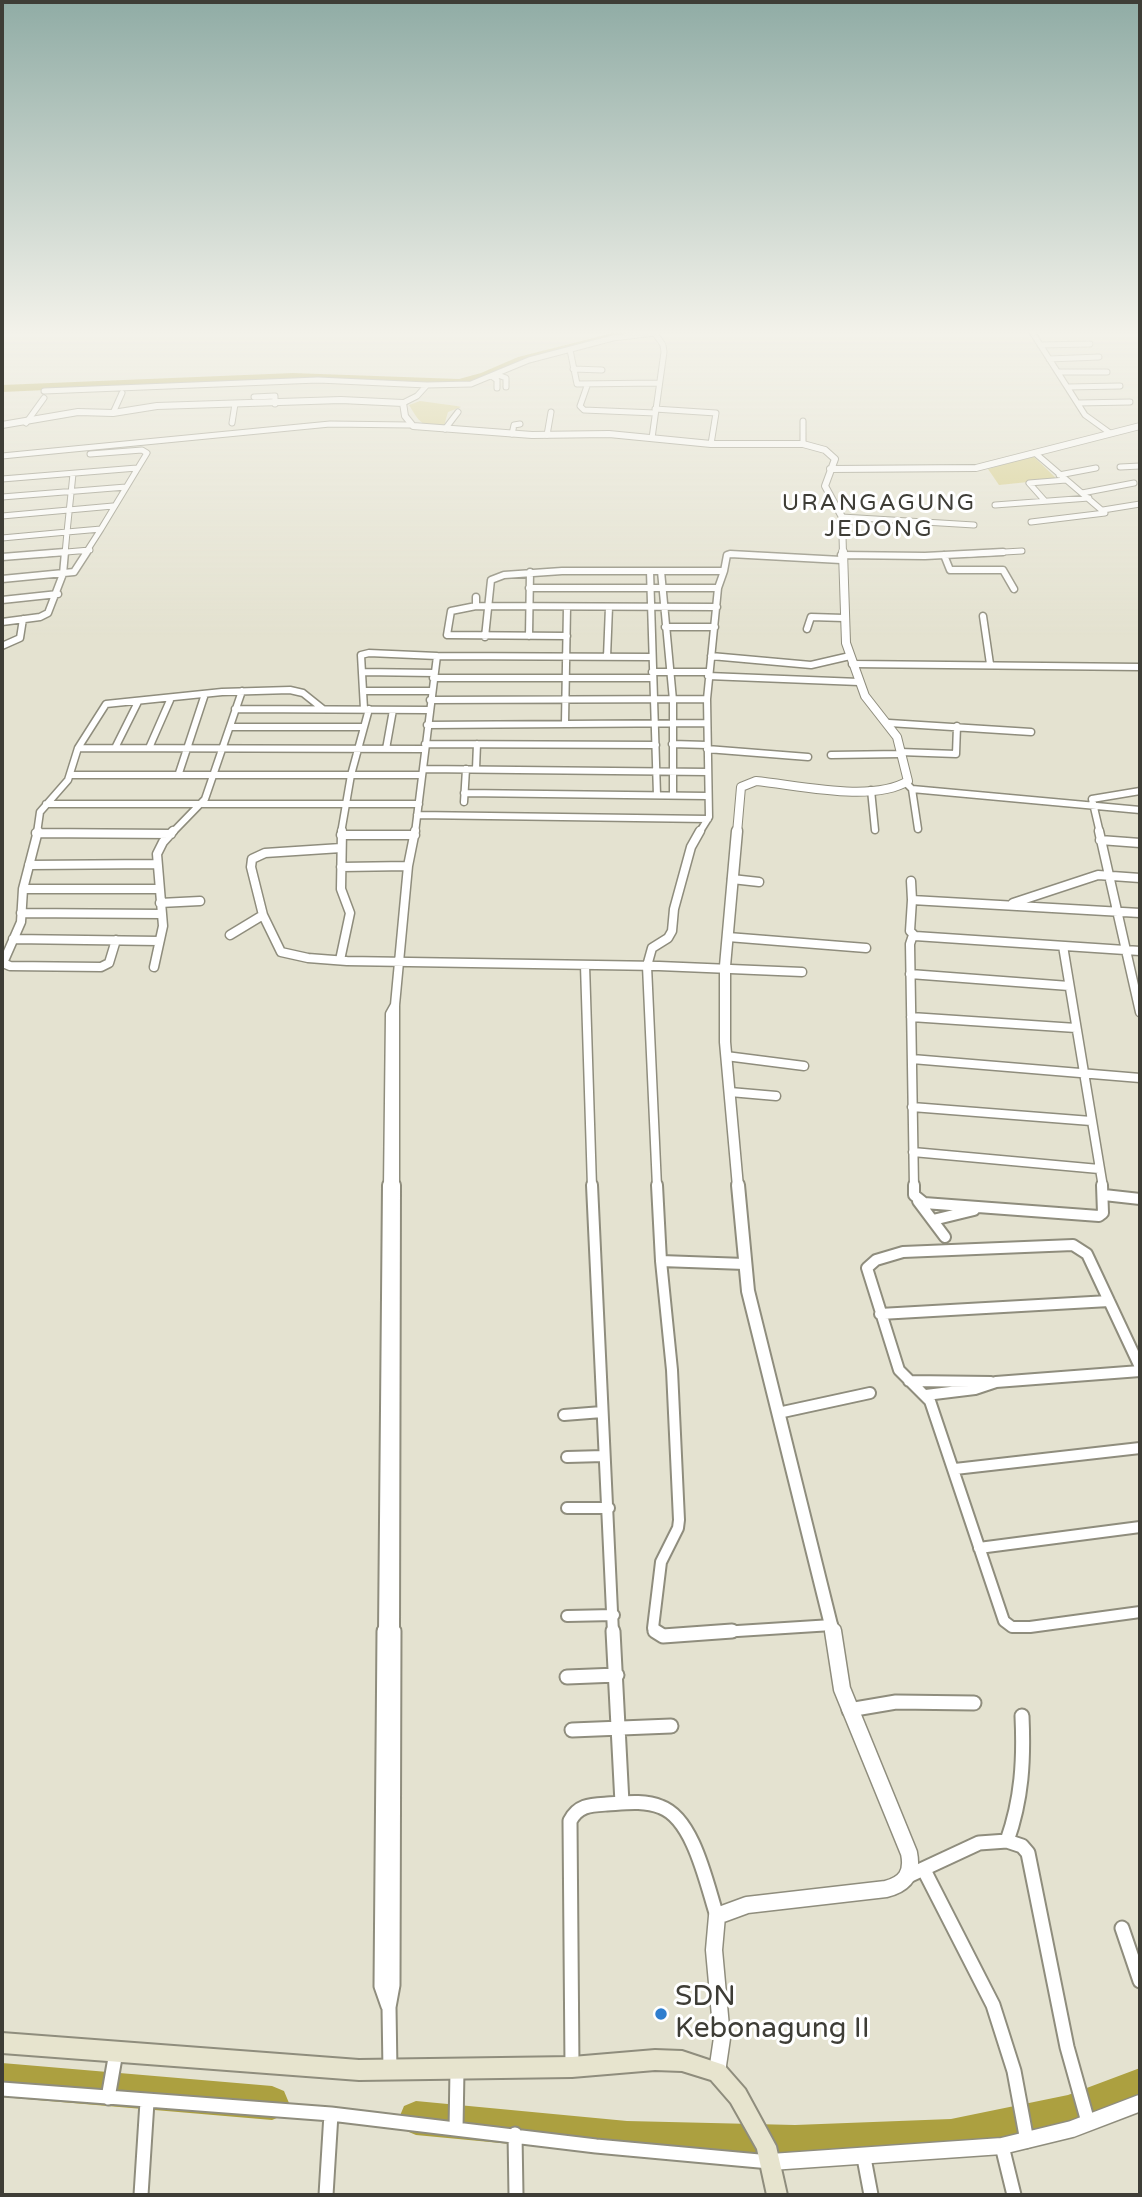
<!DOCTYPE html>
<style>
body{margin:0}
#map{position:relative;width:1142px;height:2197px;overflow:hidden;background:#e4e2d0;font-family:"Varela Round",sans-serif}
canvas{display:block}
.frame{position:absolute;inset:0;border:4px solid #3e3d36;pointer-events:none}
</style>
<div id="map">
<canvas width="1142" height="2197"></canvas>
<div class="frame"></div>
</div>
<script>
const ctx = document.querySelector('canvas').getContext('2d');
ctx.lineJoin = 'round';
function fillPath(path, color) { ctx.fillStyle = color; ctx.fill(path, 'evenodd'); }
function strokePath(path, color, width, dash) { ctx.strokeStyle = color; ctx.lineWidth = width; ctx.lineCap = dash ? 'butt' : 'round'; ctx.setLineDash(dash || []); ctx.stroke(path); }
function drawText(font, color, halo, rows, align = 'center') {
  ctx.font = font + ' "Varela Round",sans-serif'; ctx.lineWidth = 6; ctx.setLineDash([]); ctx.textBaseline = 'middle'; ctx.strokeStyle = halo; ctx.fillStyle = color; for (const [text, x, y, turn = 0] of rows) {
    ctx.save(); ctx.translate(x, y); ctx.rotate((+turn || 0) * Math.PI / 180); ctx.textAlign = isNaN(turn) ? turn : align; if (halo) ctx.strokeText(text, 0, 0); ctx.fillText(text, 0, 0); ctx.restore();
  }
}
const green = new Path2D(`
 M420 401 457 406 461 407 448 412 444 426C421 425 421 425 409 405Z
 M1033 456 1057 479 999 485 988 469Z`);
const river = new Path2D(`
 M617 332H643L526 361 489 378 459 385 293 379 2 392V385L293 373 459 379 481 373 518 357Z
 M2 2063 272 2086 284 2091 289 2103 284 2115 272 2120 2 2097Z
 M1140 2068V2102L1068 2129 951 2153 795 2159 627 2155 416 2135 404 2130 399 2118 404 2106 416 2101 627 2121 795 2125 951 2119 1068 2095Z`);
const minorFar4 = new Path2D(`
 M1032 332 1085 415 1110 433
 M1040 345 1090 344
 M570 350 577 384 658 383
 M1049 359 1099 357
 M573 369 602 370
 M1058 372H1107
 M498 375 506 378V387
 M493 377 497 380V388
 M587 386 580 406 584 410 655 413
 M1068 387 1120 386
 M44 391 318 380 427 385
 M254 397 275 396V404
 M403 403 417 396 427 385 471 384 529 360 613 338 655 333
 M1078 403 1130 402
 M655 409 716 413 711 444
 M113 413 122 393
 M803 421V444
 M26 423 44 398
 M232 423 235 404
 M445 429 458 412
 M512 434 514 425 520 424
 M547 435 551 412
 M652 438 664 352 663 345 654 332
 M2 456 330 424 410 425
 M1120 467 1140 466
 M1059 475 1096 468
 M2 479 137 468
 M1082 493 1134 483
 M2 497 126 487
 M1045 501 1029 483 1066 480
 M995 505 1089 498
 M1103 510 1140 504
 M2 516 113 506
 M842 517 974 525
 M1031 522 1105 513 1035 453
 M2 538 67 532 73 474
 M43 554 90 550
 M65 554 67 532 101 529 147 453 142 450 90 454
 M85 554 101 529
 M969 554 1022 551`);
const minorFar3 = new Path2D(`
 M841 555 925 556 1003 552
 M944 555 950 570H1003L1014 589
 M2 557 65 552
 M650 571 657 795
 M661 571 673 700V795
 M724 571 727 555 730 554 841 560
 M2 579 74 572 87 552
 M529 588H718
 M476 597V606L451 611 447 635 567 636
 M2 600 58 594
 M476 606 717 607
 M983 616 990 664
 M2 622 40 617 48 613 63 574 65 552
 M665 627H715
 M807 629 811 617 844 618
 M529 636 530 572
 M485 637 491 580 504 575 562 571H724L718 588 707 699 709 817 699 833
 M2 646 20 638 23 619
 M711 656 811 665 850 656
 M607 657 609 607
 M852 664 1140 667
 M362 672 434 673
 M652 672H709
 M708 676 859 682
 M433 678H653
 M364 691H431
 M430 700 707 699
 M235 709 428 710
 M364 709 361 655 369 653 437 656
 M565 723 567 607
 M889 723 1031 732
 M427 725 707 723
 M230 727H363
 M425 744 656 745
 M672 744 707 745
 M78 748 106 704 222 692 290 690 303 693 323 709
 M115 748 138 702
 M149 748 171 698
 M386 749 393 710
 M707 749 808 757
 M900 752 956 754 957 726
 M831 755 901 754
 M423 769 708 772
 M476 769 477 744
 M179 773 205 694
 M71 775H422
 M907 784 912 789 1140 810
 M912 789 918 829
 M871 790 875 830
 M464 793 707 796
 M464 802 466 769
 M46 804H419
 M417 815 708 819
 M36 833H67
 M37 833 40 812 68 780 78 748 424 749
 M172 833 205 799 242 691
 M341 833 351 775 369 709
 M415 833 437 656 652 657
 M1100 833 1092 799 1140 791`);
const minorFar2 = new Path2D(`
 M38 831 23 889 21 922 3 963 10 966 101 967 109 963 116 940
 M1099 831 1140 1012
 M36 833 171 834
 M341 835H415
 M1100 840 1140 843
 M341 848 265 853 252 859 251 867 263 915 281 952 308 958 347 961 659 966 802 972
 M29 865 157 864
 M341 867 408 866
 M732 879 759 882
 M911 881 912 900
 M23 889H158
 M160 903 200 901
 M1013 903 1098 875 1140 878
 M21 913 162 914
 M1140 913 912 900 910 931 915 936 1140 951
 M230 935 263 915
 M913 935 910 944 914 1187
 M728 937 866 948
 M13 939 159 941
 M1063 946 1103 1187
 M340 960 350 913 341 889 342 831
 M585 965 592 1187
 M154 967 163 926 157 854 163 842 173 831
 M910 974 1069 986
 M911 1017 1076 1028
 M726 1056 804 1066
 M912 1059 1140 1078
 M730 1092 776 1096
 M912 1107 1091 1121
 M913 1152 1099 1169
 M388 1187 390 1014 395 1005
 M395 1187V1005L408 866 415 831
 M657 1187 647 966 652 948 668 938 672 931 674 909 691 847 700 831`);
const minorFar1 = new Path2D(`
 M592 1185 613 1633
 M914 1185V1195L924 1203 1099 1216 1103 1213 1102 1185
 M1104 1195 1140 1199
 M918 1201 945 1237
 M933 1220 974 1210
 M661 1261 745 1264
 M880 1314 1109 1301
 M1140 1367 1087 1254 1073 1245 903 1252 876 1260 867 1268 899 1370 930 1401 1004 1621 1012 1627H1030L1140 1612
 M909 1381 991 1382
 M926 1395 975 1389 996 1382 1140 1371
 M778 1413 870 1393
 M564 1415 602 1412
 M567 1457 604 1456
 M955 1469 1140 1448
 M567 1508H609
 M979 1548 1140 1527
 M567 1616 614 1615
 M384 1633 388 1185
 M394 1633 395 1185
 M657 1633 653 1628 661 1562 678 1528 679 1520 672 1370 661 1261 657 1185
 M706 1633 832 1625`);
const minor = new Path2D(`
 M384 1631 381 1986 388 2006
 M613 1631 622 1803
 M655 1631 663 1636 732 1631
 M567 1677 617 1675
 M849 1710 896 1702 974 1703
 M572 1730 671 1726
 M1007 1841 1022 1846 1028 1853 1067 2047 1088 2122
 M924 1870 993 2005 1014 2071 1027 2141
 M908 1876 979 1843 1007 1841C1022 1799 1024 1760 1022 1716
 M1122 1928 1140 1981
 M572 2066 570 1821C578 1805 591 1805 607 1804 624 1803 644 1800 661 1807 694 1819 707 1886 717 1916
 M390 2071 389 2007 393 1985 394 1631
 M2 2089 331 2114 596 2146 770 2162
 M108 2098 116 2052
 M456 2129 457 2070
 M515 2134 516 2195
 M1002 2146 1014 2195
 M864 2158 871 2195
 M141 2195 147 2102
 M326 2195 331 2114`);
const tertiaryFar4 = new Path2D(`
 M2 425 78 412 113 413 157 406 341 400 403 403 405 416 413 426 532 435 609 434 711 444H803L825 450 835 459 825 486 842 517 843 554
 M830 469 976 468 1140 426`);
const tertiaryFar3 = new Path2D(`
 M737 833 741 787 756 781C798 785 872 803 908 781L897 737 865 696 846 643 843 552`);
const tertiaryFar2 = new Path2D(`
 M737 831 725 966V1042L738 1187`);
const tertiaryFar1 = new Path2D(`
 M738 1185 748 1291 833 1633`);
const tertiary = new Path2D(`
 M717 2072 722 2038 714 1950 717 1916 747 1905 886 1889C906 1884 913 1873 909 1853L842 1689 833 1631
 M771 2162 1002 2146 1072 2129 1140 2103`);
const secondary = new Path2D(`
 M2 2033 359 2060 572 2057 655 2050 682 2051 724 2065 745 2089 776 2146 787 2195H767L757 2149 731 2103 711 2080 682 2071 655 2070 572 2077 359 2080 2 2053Z`);
const markers = [
 [661,2014,7,"#2f7ece"]
];
const farQuarternames = [
 ["URANGAGUNG",879,504],
 ["JEDONG",879,530]
];
const nearPoinames = [
 ["SDN",675,1998],
 ["Kebonagung II",675,2030]
];
fillPath(green, '#d5cc86');
fillPath(river, '#aca040');
strokePath(minorFar4, '#8f8d7d', 7);
strokePath(minorFar3, '#8f8d7d', 9);
strokePath(minorFar2, '#8f8d7d', 11);
strokePath(minorFar1, '#8f8d7d', 14);
strokePath(minor, '#8f8d7d', 17);
strokePath(tertiaryFar4, '#8f8d7d', 8);
strokePath(tertiaryFar3, '#8f8d7d', 10);
strokePath(tertiaryFar2, '#8f8d7d', 13);
strokePath(tertiaryFar1, '#8f8d7d', 16);
strokePath(tertiary, '#8f8d7d', 19);
strokePath(secondary, '#8f8d7d', 4);
strokePath(minorFar4, '#fff', 5);
strokePath(minorFar3, '#fff', 6);
strokePath(minorFar2, '#fff', 8);
strokePath(minorFar1, '#fff', 10);
strokePath(minor, '#fff', 13);
strokePath(tertiaryFar4, '#fff', 6);
strokePath(tertiaryFar3, '#fff', 8);
strokePath(tertiaryFar2, '#fff', 10);
strokePath(tertiaryFar1, '#fff', 12);
strokePath(tertiary, '#fff', 16);
fillPath(secondary, '#e7e4ce');
const sky = ctx.createLinearGradient(0, 0, 0, 639);
sky.addColorStop(0, '#90aca5');
sky.addColorStop(0.52, '#f3f2ea');
sky.addColorStop(1, '#f3f2ea00');
ctx.fillStyle = sky;
ctx.fillRect(0, 0, 1142, 639);
for (const [x, y, r, color] of markers) { const dot = new Path2D(); dot.arc(x, y, r, 0, 2 * Math.PI); ctx.fillStyle = color; ctx.fill(dot); strokePath(dot, '#fff', 2.5); }
ctx.letterSpacing = '2px';
drawText('23px', '#3e3d36', '#fff', farQuarternames);
ctx.letterSpacing = '0px';
drawText('28px', '#3e3d36', '#fff', nearPoinames, 'left');
</script>
